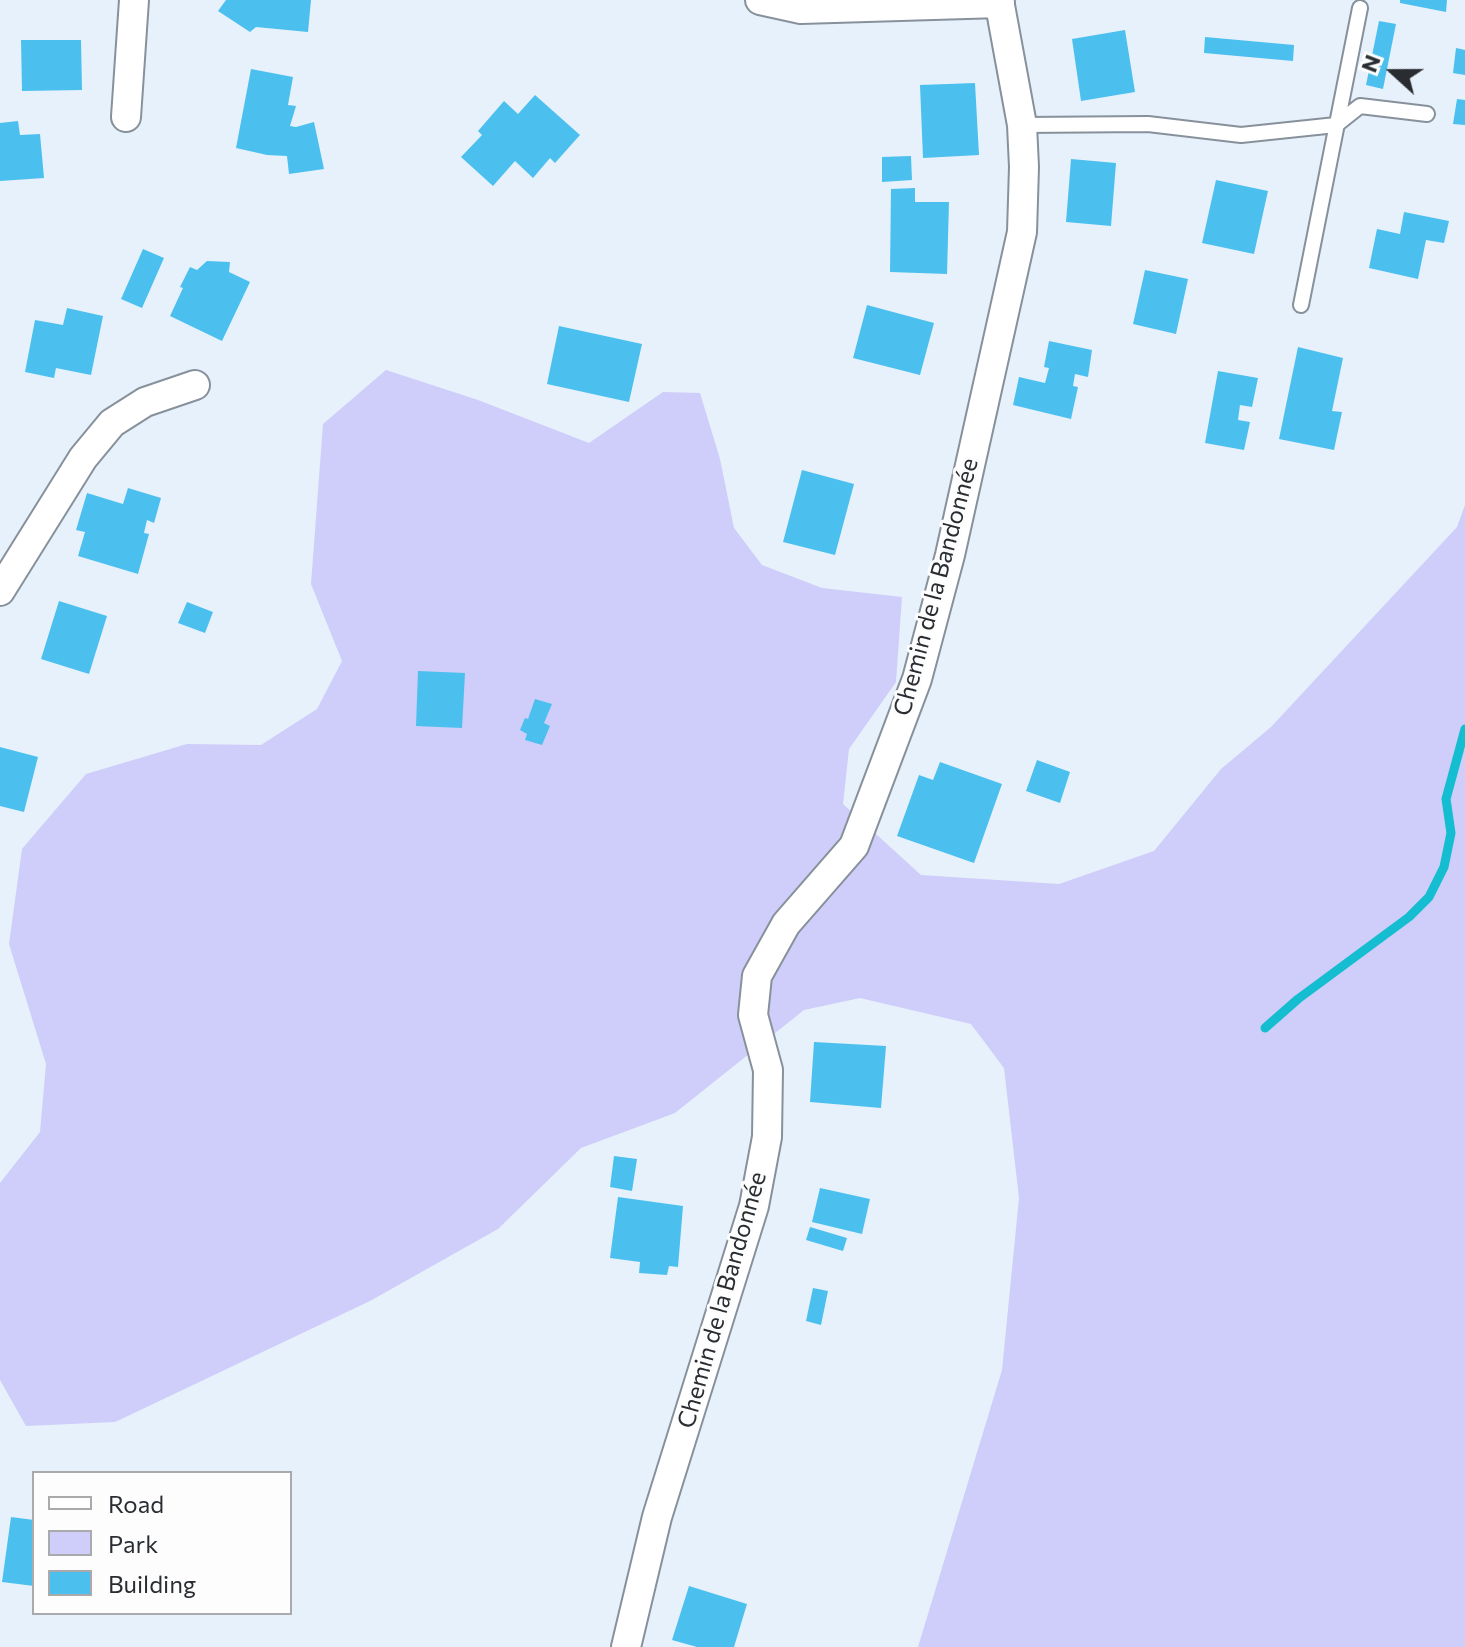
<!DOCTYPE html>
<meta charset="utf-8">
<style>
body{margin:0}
#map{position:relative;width:1465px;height:1647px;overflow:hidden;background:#e7f1fc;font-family:Commissioner,sans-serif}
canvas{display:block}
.legend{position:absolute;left:32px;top:1471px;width:260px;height:144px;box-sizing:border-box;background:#fdfdfd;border:2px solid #a8aaab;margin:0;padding:10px 14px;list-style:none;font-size:24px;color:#292d31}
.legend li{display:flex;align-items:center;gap:16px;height:40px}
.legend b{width:40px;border:2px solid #a8aaab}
.north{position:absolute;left:1353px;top:32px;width:80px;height:80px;-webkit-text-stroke:6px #fdfdfd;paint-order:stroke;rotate:291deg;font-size:22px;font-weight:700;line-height:32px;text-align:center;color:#292d31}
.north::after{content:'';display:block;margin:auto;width:28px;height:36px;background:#292d31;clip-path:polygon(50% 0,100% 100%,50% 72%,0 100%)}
</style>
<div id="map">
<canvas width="1465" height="1647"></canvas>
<ul class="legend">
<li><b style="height:10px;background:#fff"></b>Road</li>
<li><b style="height:22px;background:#cfcdf9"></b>Park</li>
<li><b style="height:22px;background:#4bc0ef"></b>Building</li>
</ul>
<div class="north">N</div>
</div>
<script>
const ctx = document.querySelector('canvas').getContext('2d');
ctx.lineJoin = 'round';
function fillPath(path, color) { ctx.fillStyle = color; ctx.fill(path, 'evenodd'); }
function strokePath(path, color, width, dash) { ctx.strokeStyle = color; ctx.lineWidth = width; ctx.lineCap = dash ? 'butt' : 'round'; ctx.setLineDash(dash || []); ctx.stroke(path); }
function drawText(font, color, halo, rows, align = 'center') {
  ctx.font = font + ' Commissioner,sans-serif'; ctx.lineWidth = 6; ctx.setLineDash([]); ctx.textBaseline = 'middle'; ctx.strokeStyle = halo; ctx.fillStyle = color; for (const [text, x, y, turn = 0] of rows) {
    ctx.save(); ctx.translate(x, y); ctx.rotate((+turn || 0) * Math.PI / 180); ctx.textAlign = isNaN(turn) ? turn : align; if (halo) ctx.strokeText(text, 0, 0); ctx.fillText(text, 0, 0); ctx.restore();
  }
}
const green = new Path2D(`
 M386 370 478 400 589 443 663 392 700 393 720 459 734 528 762 565 822 588 902 597 896 682 849 749 843 804 921 875 1059 884 1154 851 1221 769 1271 727 1457 527 1465 505V1647H918L1002 1370 1019 1198 1004 1068 971 1024 860 998 804 1010 675 1113 581 1148 498 1229 370 1301 115 1422 26 1426 0 1380V1183L40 1132 46 1064 9 944 22 849 86 774 187 744 261 745 317 709 342 661 311 584 323 424Z`);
const stream = new Path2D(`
 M1265 1028 1298 999 1409 917 1429 897 1444 867 1451 833 1446 799 1465 729`);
const building = new Path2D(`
 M226 0H311L308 32 256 27 250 32 218 11Z
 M1400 0H1447L1446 12 1400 3Z
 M1379 21 1396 24 1383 89 1366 85Z
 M1125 30 1135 92 1081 101 1072 39Z
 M1205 37 1294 45 1293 61 1204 53Z
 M21 40H81L82 90 22 91Z
 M1456 48 1465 50V75L1453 73Z
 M251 69 293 77 288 105 296 106 290 126 296 127 314 122 324 169 289 174 287 156 267 155 236 148Z
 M975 83 979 155 923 158 920 85Z
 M535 95 580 135 555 163 550 158 533 178 515 161 493 186 461 157 482 135 478 131 504 101 518 114Z
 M1457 99 1465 100V125L1453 124Z
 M18 121 20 135 40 134 44 178 0 181V123Z
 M911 156 912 180 882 182V157Z
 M1071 159 1116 163 1111 226 1066 222Z
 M1216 180 1268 191 1254 254 1202 243Z
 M915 188V202H949L947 274 890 272 891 189Z
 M1404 212 1449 221 1444 243 1426 240 1418 279 1369 268 1377 229 1400 234Z
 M143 249 164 258 142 308 121 299Z
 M207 261 230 262 229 272 250 282 222 341 170 316 183 288 180 287 190 267 197 270Z
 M1145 270 1188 279 1176 334 1133 324Z
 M867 305 934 323 920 375 853 358Z
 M67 308 103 316 91 375 56 368 54 378 25 372 35 320 63 325Z
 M559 326 642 344 629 402 547 384Z
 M1049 341 1092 350 1088 377 1075 374 1073 386 1078 387 1071 419 1013 405 1019 377 1045 383 1049 368 1044 367Z
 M1298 347 1343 358 1332 411 1342 412 1334 450 1279 439Z
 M1218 371 1258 378 1252 407 1240 405 1238 420 1250 422 1244 450 1205 443Z
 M802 470 854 484 835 555 783 542Z
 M128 488 161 498 154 523 147 520 144 533 149 534 138 574 78 556 85 532 76 530 87 493 123 504Z
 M59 601 107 616 89 674 41 659Z
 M187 602 213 612 205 633 178 623Z
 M418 671 465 673 462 728 416 726Z
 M535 699 552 704 544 723 550 726 542 745 525 740 527 734 520 730 525 718 528 719Z
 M0 747 38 757 24 812 0 806Z
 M1037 760 1070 772 1060 803 1026 791Z
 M940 762 1002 784 974 863 897 836 919 775 933 780Z
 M814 1042 886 1046 881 1108 810 1102Z
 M614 1156 637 1159 632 1191 610 1187Z
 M820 1188 870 1199 862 1234 812 1222Z
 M618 1197 683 1206 678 1267 669 1266 667 1275 639 1273 640 1262 610 1258Z
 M810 1227 847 1238 843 1251 806 1240Z
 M813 1288 828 1291 821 1325 806 1321Z
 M11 1517 34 1520V1586L2 1582Z
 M689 1586 747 1604 734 1647H697L672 1640Z`);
const lane = new Path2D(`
 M1022 125 1148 124 1241 135 1336 125 1360 106 1427 114
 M1301 305 1360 8`);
const street = new Path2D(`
 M760 0 801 9 1000 3
 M126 117 134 0
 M0 591 83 458 112 423 145 402 195 385
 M626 1647 657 1517 754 1206 767 1137 768 1070 753 1015 757 976 786 924 854 846 917 679 950 555 1022 232 1024 167 1022 125 999 0`);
const streetNames = [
 ["Chemin de la Bandonnée",936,587,-75],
 ["Chemin de la Bandonnée",722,1300,-74]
];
fillPath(green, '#cfcdf9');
strokePath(stream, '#15bdd0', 9);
fillPath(building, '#4bc0ef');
strokePath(lane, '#87919b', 18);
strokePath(street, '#87919b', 32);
strokePath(lane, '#fff', 14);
strokePath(street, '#fff', 28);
drawText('24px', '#292d31', '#fdfdfd', streetNames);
</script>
